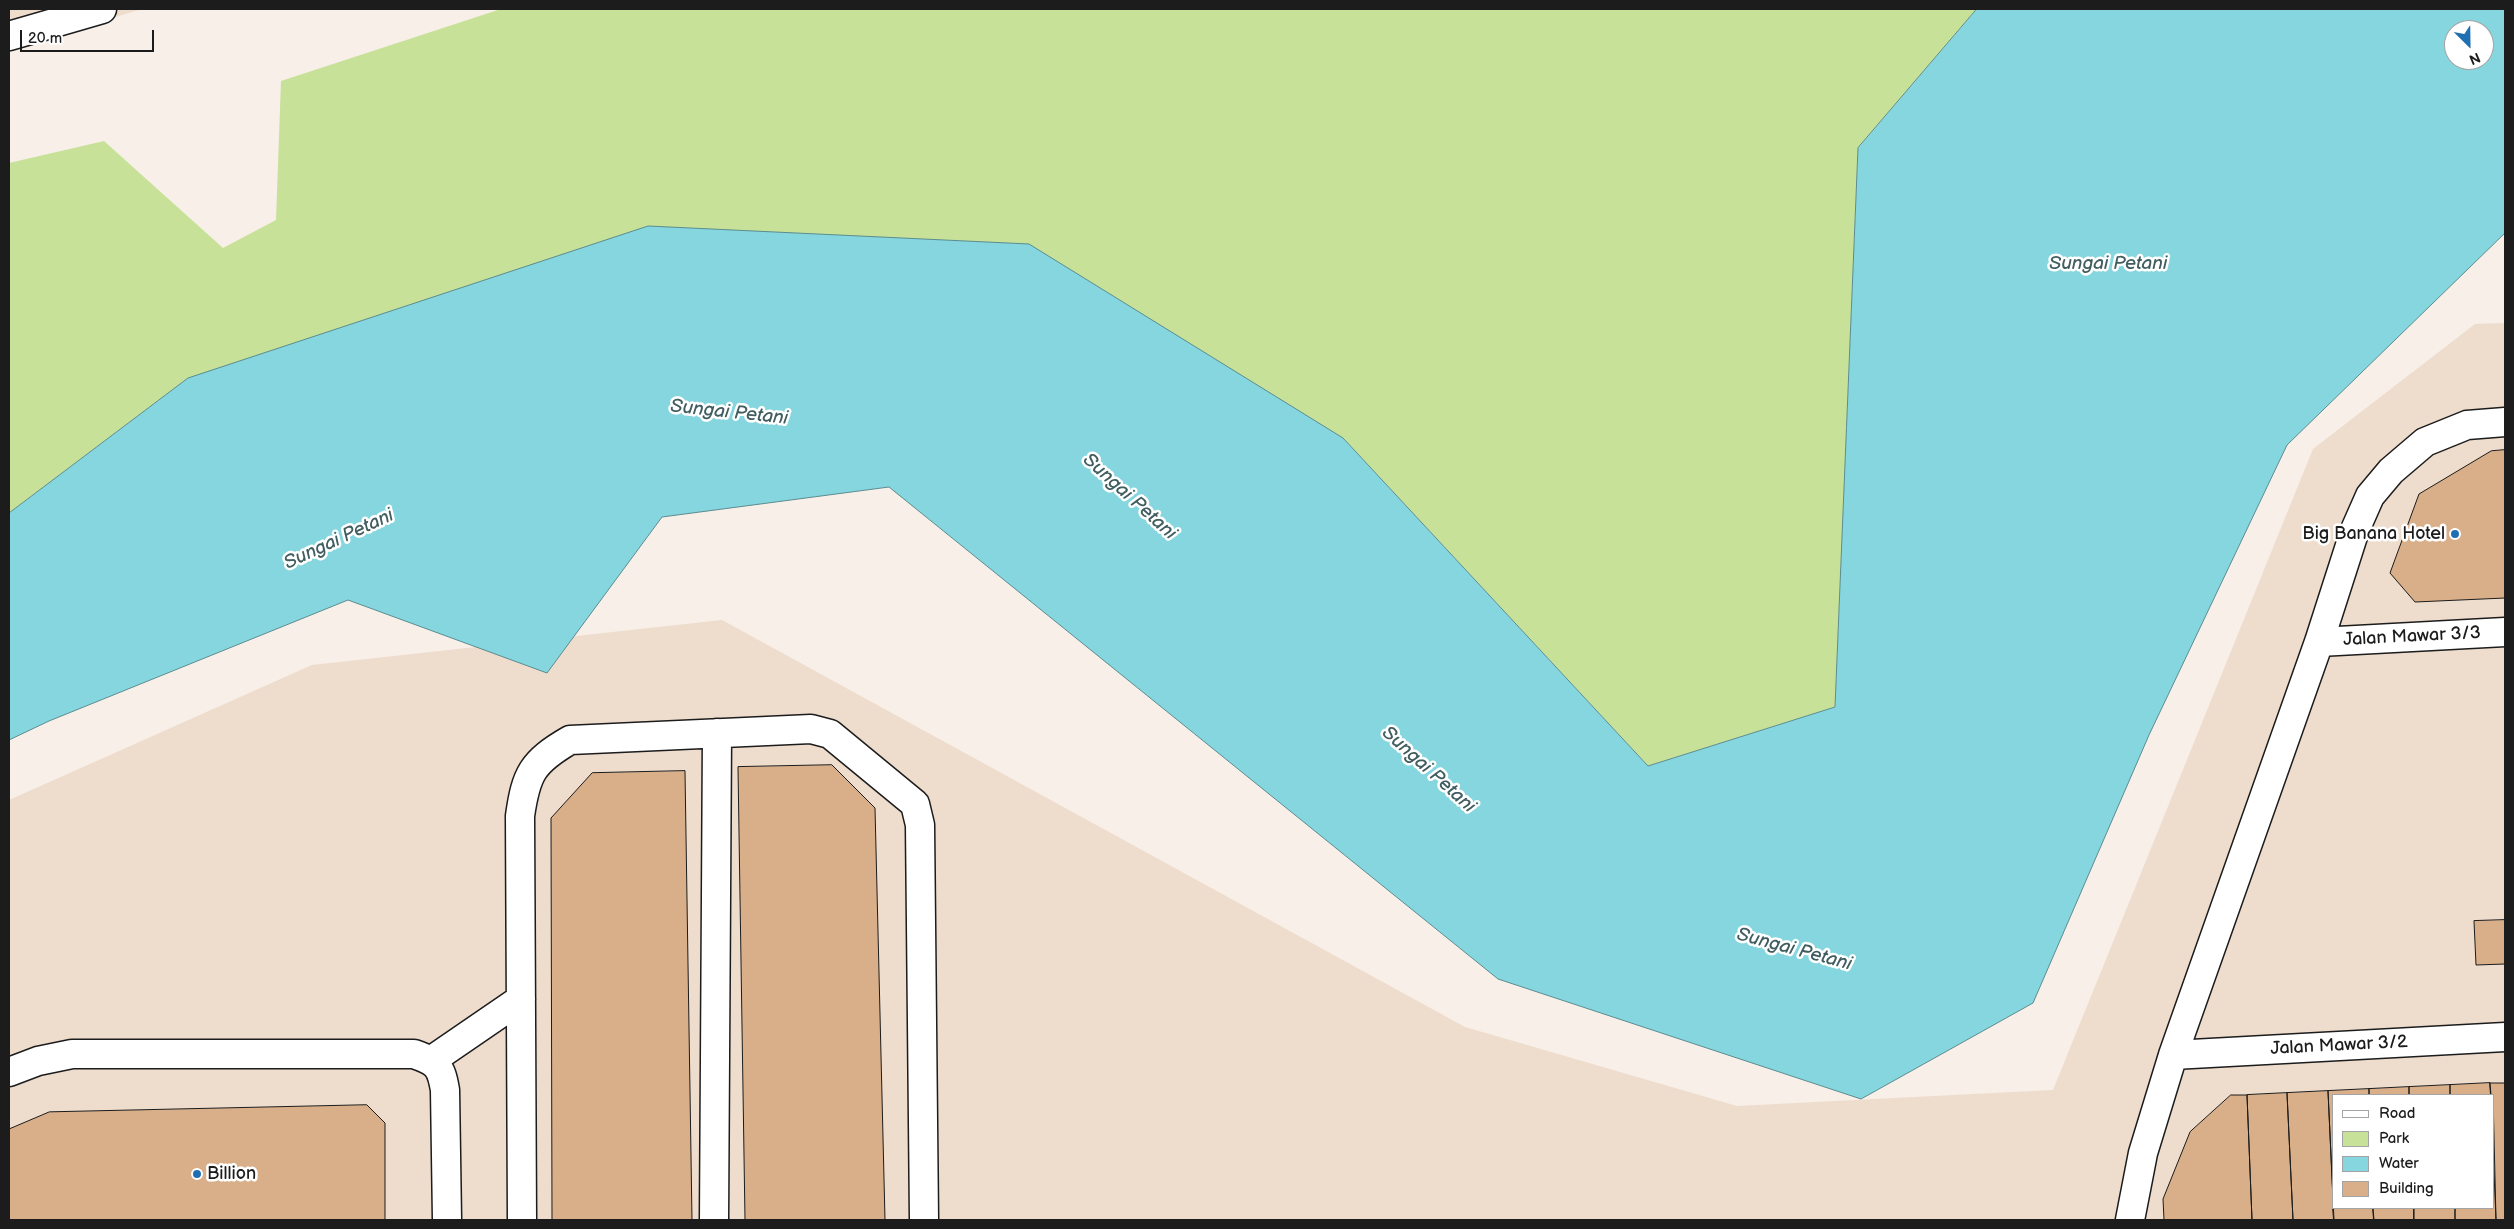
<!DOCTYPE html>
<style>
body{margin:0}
#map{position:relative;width:2514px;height:1229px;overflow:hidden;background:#f7efe8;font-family:"Balsamiq Sans",sans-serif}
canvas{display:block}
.frame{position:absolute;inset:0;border:10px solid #1c1c1c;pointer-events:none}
.legend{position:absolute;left:2332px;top:1094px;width:162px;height:115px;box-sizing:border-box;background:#fff;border:1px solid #a4a4a4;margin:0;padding:6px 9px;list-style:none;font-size:15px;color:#1c1c1c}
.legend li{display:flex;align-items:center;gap:10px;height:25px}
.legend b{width:25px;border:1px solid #a4a4a4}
.north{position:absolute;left:2444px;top:20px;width:50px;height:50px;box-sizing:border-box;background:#fff;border:1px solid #a4a4a4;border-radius:50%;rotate:157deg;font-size:14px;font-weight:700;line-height:20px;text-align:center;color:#1c1c1c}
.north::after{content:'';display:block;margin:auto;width:18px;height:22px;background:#1f6fb2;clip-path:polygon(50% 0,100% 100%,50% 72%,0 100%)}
.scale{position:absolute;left:20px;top:30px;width:134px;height:22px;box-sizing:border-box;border:2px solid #1c1c1c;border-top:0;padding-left:6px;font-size:15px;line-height:18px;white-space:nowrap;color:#1c1c1c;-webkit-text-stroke:4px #fff;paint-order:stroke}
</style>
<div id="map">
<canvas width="2514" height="1229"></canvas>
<div class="frame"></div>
<ul class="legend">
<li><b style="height:6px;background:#fff"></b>Road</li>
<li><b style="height:14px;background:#c7e298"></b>Park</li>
<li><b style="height:14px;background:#85d6de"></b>Water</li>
<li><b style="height:14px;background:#d9af8a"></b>Building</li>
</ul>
<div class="north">N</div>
<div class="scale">20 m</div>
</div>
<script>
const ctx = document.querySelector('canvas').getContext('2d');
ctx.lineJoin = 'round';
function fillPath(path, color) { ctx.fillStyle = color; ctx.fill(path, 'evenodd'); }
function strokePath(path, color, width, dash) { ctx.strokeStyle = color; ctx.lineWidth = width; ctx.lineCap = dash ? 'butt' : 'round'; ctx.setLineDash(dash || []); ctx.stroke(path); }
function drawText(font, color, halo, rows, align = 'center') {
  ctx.font = font + ' "Balsamiq Sans",sans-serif'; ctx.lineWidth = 5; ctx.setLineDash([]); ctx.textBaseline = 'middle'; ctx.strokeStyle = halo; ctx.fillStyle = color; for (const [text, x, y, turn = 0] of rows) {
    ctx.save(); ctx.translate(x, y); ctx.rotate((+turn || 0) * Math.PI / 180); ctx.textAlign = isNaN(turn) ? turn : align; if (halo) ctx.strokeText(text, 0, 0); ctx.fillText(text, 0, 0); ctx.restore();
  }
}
const built = new Path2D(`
 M9 9H142L9 49Z
 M2505 323V1220H9V800L312 665 722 620 1465 1027 1737 1106 2053 1090 2313 449 2475 324ZM2333 1095H2493V1208H2333Z`);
const green = new Path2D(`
 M501 9H1977L1858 148 1835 707 1648 766 1343 438 188 378 9 513V163L104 141 223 248 276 220 281 81Z`);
const water = new Path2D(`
 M1977 9H2505V233L2287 445 2149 735 2033 1003 1861 1099 1498 979 889 487 662 517 547 673 348 600 49 721 9 740V513L188 378 648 226 1029 244 1343 438 1648 766 1835 707 1858 148ZM2454 30H2484V60H2454Z`);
const building = new Path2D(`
 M2505 450V598L2415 602 2390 573 2419 494 2491 451Z
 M832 765 875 808 885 1220H745L738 767Z
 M685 771 692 1220H552L551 818 592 773Z
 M2505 920V964L2476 965 2474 921Z
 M2490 1083 2491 1095H2450V1085Z
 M2490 1083H2505V1220H2496L2493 1095H2491Z
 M2450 1085V1095H2409V1087Z
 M2409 1087V1095H2369V1089Z
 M2369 1089V1095H2333V1200L2328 1091Z
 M2328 1091 2334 1220H2293L2287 1093Z
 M2287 1093 2293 1220H2252L2247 1095Z
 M2231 1095H2247L2252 1220H2164L2163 1199 2190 1132Z
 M367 1105 385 1123V1220H9V1129L49 1112Z
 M2493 1148 2496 1220H2455V1208H2493Z
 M2333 1208H2373L2374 1220H2334Z
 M2373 1208H2414V1220H2374Z
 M2414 1208H2455V1220H2414Z`);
const minor = new Path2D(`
 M9 36 102 9
 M2319 642 2505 632
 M2173 1055 2505 1037
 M432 1060 521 999
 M9 1072 38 1061 72 1054H414C437 1062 441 1066 445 1090L447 1220
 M522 1220 520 816C526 774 532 762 570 740L811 729 830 734 915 804 920 825 924 1220
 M714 1220 717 733
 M2130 1220 2143 1153 2173 1055 2319 642 2355 530 2370 496 2391 471 2425 442 2467 425 2505 422`);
const markers = [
 [2455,534,5,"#1f6fb2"],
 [197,1174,5,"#1f6fb2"]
];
const poiNames = [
 ["Big Banana Hotel",2445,534],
 ["Billion",207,1174,"left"]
];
const streetNames = [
 ["Jalan Mawar 3/3",2412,637,-3],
 ["Jalan Mawar 3/2",2339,1046,-3]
];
const waterNames = [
 ["Sungai Petani",2108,264],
 ["Sungai Petani",729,413,6],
 ["Sungai Petani",1129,497,42],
 ["Sungai Petani",339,540,-25],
 ["Sungai Petani",1428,770,42],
 ["Sungai Petani",1794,950,15]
];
fillPath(built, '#eedccc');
fillPath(green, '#c7e298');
fillPath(water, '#85d6de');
strokePath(water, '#5b8c90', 1);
fillPath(building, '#d9af8a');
strokePath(building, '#1c1c1c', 1);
strokePath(minor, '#1c1c1c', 31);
strokePath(minor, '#fff', 28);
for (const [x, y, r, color] of markers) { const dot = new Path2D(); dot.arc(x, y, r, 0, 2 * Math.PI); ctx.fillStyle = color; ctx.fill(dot); strokePath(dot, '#fff', 2); }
drawText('18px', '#1c1c1c', '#fff', poiNames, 'right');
drawText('18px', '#1c1c1c', '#fff', streetNames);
drawText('italic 19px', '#415d60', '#fff', waterNames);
</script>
